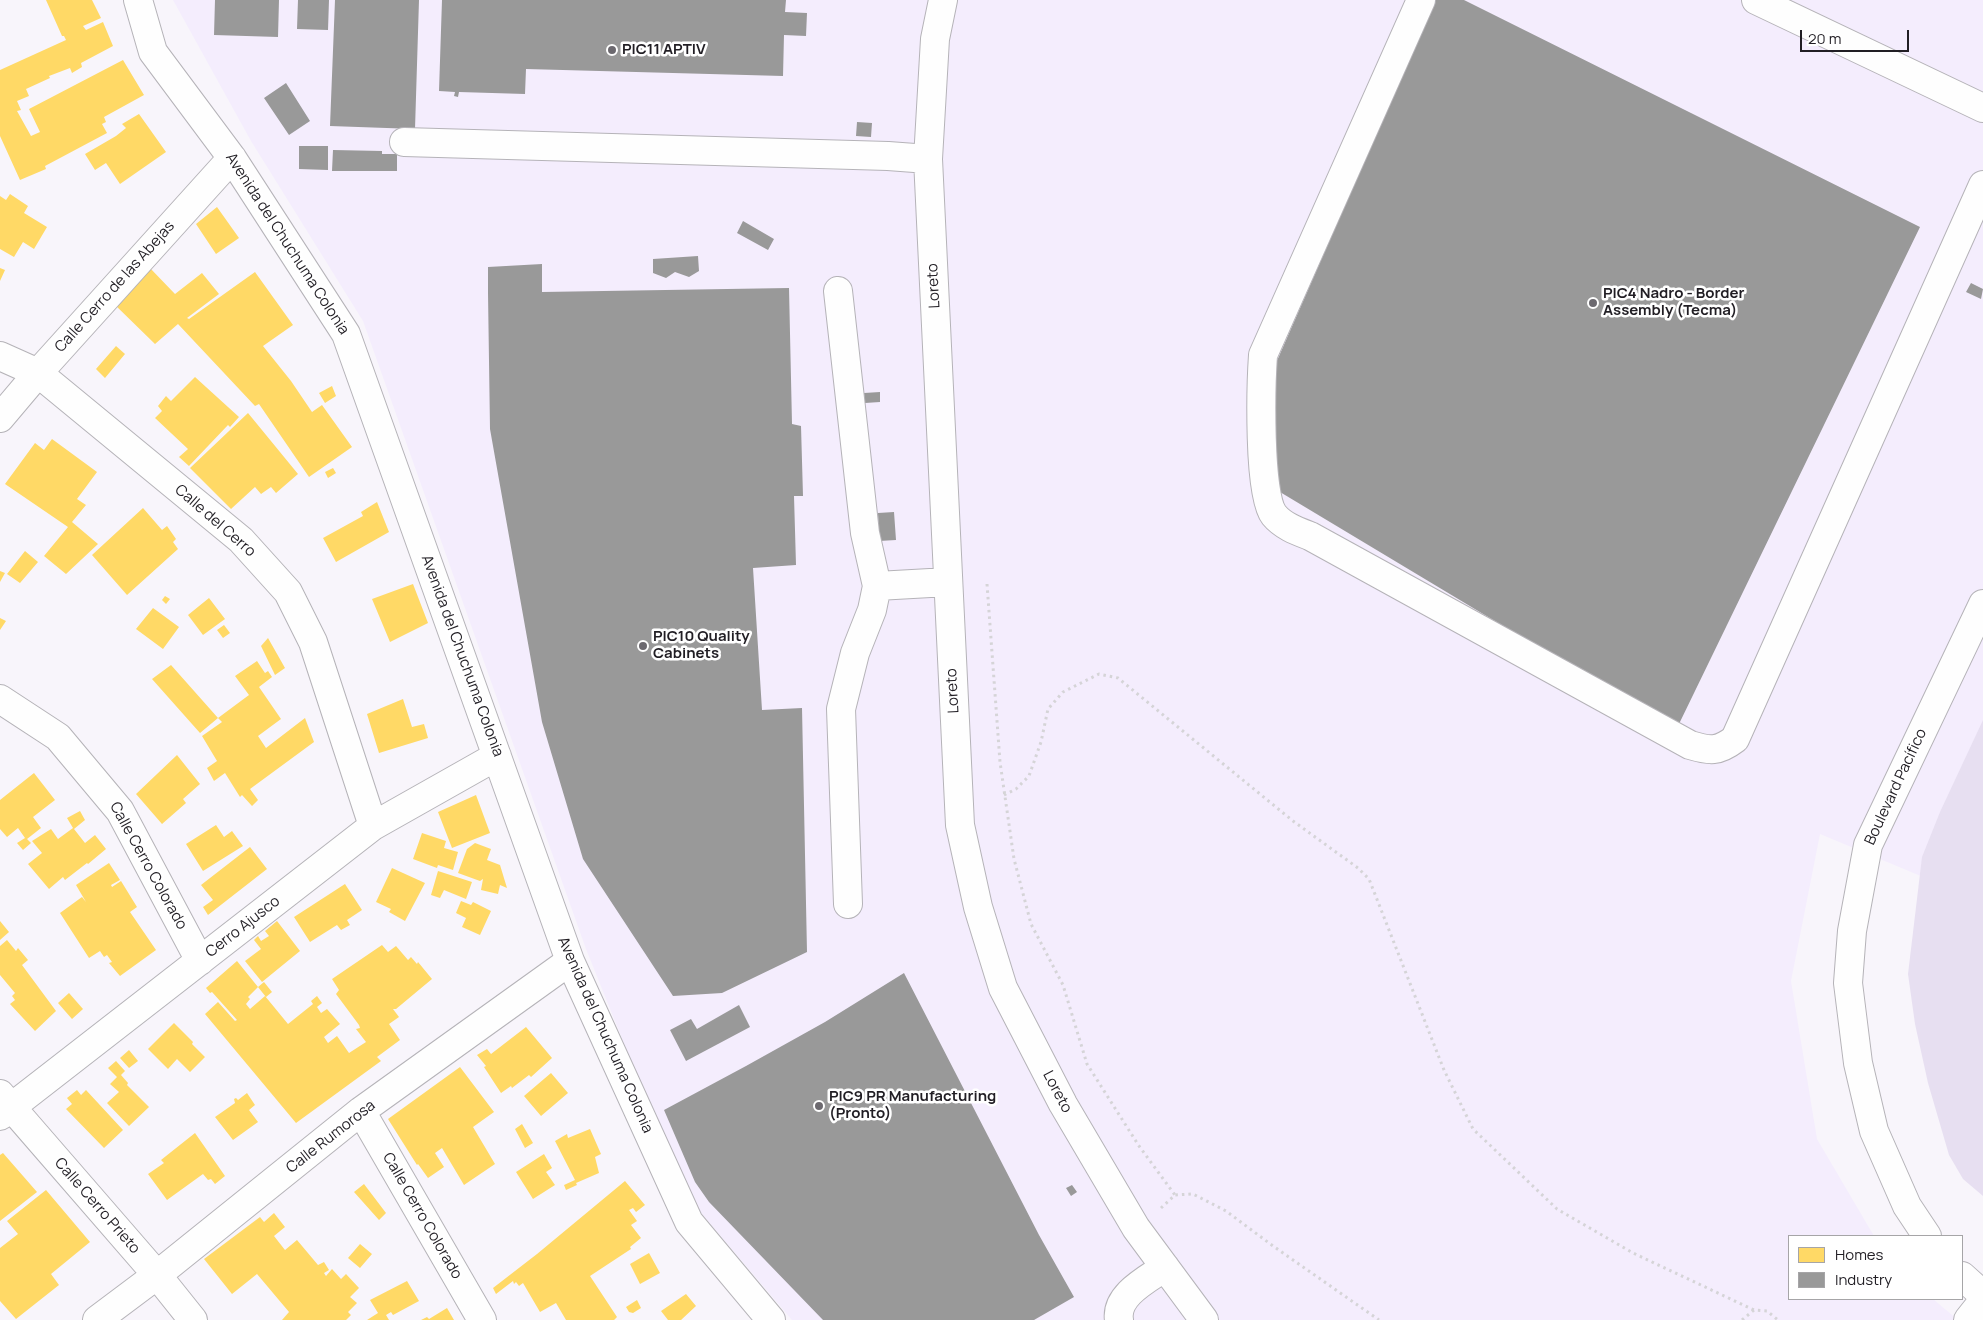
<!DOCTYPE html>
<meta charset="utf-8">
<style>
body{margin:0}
#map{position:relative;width:1983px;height:1320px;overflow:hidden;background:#f8f5fb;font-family:Manrope,sans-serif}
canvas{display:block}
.legend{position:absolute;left:1788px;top:1235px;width:175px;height:65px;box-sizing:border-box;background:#fff;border:1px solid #a6a5a7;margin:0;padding:6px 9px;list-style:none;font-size:15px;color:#211e24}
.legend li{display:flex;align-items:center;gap:10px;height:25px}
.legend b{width:25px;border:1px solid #a6a5a7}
.scale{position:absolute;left:1800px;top:30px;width:109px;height:22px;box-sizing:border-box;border:2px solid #211e24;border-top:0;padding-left:6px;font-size:15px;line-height:18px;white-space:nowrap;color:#211e24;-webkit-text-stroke:4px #fff;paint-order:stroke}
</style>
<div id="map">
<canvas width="1983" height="1320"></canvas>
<ul class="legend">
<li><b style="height:14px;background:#ffd966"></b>Homes</li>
<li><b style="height:14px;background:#999"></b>Industry</li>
</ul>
<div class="scale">20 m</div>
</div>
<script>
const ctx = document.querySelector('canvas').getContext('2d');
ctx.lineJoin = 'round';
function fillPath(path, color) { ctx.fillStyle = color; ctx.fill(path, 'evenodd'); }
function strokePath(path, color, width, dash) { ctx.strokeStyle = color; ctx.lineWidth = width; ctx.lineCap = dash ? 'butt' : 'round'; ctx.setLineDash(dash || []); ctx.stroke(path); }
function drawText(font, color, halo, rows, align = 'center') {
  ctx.font = font + ' Manrope,sans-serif'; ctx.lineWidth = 5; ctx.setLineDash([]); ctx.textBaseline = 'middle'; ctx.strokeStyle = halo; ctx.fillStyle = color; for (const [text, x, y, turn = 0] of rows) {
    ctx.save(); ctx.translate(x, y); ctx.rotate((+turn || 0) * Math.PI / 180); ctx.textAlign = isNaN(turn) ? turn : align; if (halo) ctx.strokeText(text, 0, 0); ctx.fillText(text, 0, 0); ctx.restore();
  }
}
const built = new Path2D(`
 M173 0H1983V902L1820 834 1791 981 1817 1139 1874 1236H1789V1299H1933L1958 1320H792L684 1193 586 949 363 321 251 141Z`);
const green = new Path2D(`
 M1983 720V1196L1963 1179 1949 1155 1928 1083 1915 1024 1908 974 1922 857 1940 812Z`);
const homes = new Path2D(`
 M46 0H92L101 18 83 26 86 30 103 22 113 46 81 63 82 67 72 73 70 68 49 76 50 78 26 89 29 96 17 101 21 110 17 111 31 136 40 132 29 109 123 60 144 95 104 117 106 122 102 124 107 133 45 166 46 169 20 180 0 136V70L66 40 64 36H62Z
 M139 114 166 152 120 184 106 163 95 170 85 154 116 136 126 128 122 124Z
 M10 194 28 206 24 213 47 227 34 249 23 242 14 257 0 249V196L6 200Z
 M217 207 239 238 216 254 196 224Z
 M149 267 175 294 202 273 219 294 187 318 189 319 255 272 293 325 263 346 291 381 312 412 322 405 352 447 309 477 259 404 255 406 178 324 155 344 113 303Z
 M0 268 5 270 0 281Z
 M116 346 125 354 105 378 96 369Z
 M195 377 239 417 230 427 228 425 189 466 179 457 188 449 155 418 162 411 158 406 166 396 171 401Z
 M332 386 336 396 325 403 319 393Z
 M248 413 298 474 276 493 271 487 261 494 255 487 231 509 190 468Z
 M52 439 97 472 77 499 86 505 72 522 98 544 66 574 44 556 68 527 5 484 35 443 44 450Z
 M333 468 336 473 328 478 325 472Z
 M377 502 389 532 336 562 323 538 363 516 361 512Z
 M143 508 162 530 167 526 176 539 173 542 178 549 127 595 92 555Z
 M25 551 38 562 20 583 7 574Z
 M0 571 5 573 0 582Z
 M413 584 428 623 390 642 372 599Z
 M165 596 170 599 166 604 162 600Z
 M209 598 225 619 203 635 188 615Z
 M153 608 179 627 163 649 136 629Z
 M0 618 6 621 0 630Z
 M224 625 230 633 223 638 217 630Z
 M268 638 285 668 275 675 261 646Z
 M257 661 265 673 268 671 272 677 259 687 281 719 258 736 266 748 305 718 314 742 250 789 258 800 252 806 242 795 240 797 225 773 214 781 207 768 217 761 202 736 222 722 218 718 249 695 235 676Z
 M171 665 218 718 200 733 152 679Z
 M403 699 412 727 424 724 428 738 379 753 367 714Z
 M177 755 200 784 183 799 186 803 162 824 136 794Z
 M34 773 55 800 33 817 41 828 27 839 31 843 23 850 17 843 25 838 18 828 7 837 0 829V800Z
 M476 795 490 833 452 848 438 812Z
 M80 811 85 820 74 829 85 843 95 835 106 849 88 864 87 863 65 880 63 877 49 889 28 864 42 853 32 841 51 829 58 839 73 828 67 818Z
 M216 825 224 837 232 831 243 846 203 871 186 844Z
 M422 833 446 841 444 848 458 852 453 870 438 865 437 868 413 859Z
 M475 843 491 849 487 860 500 865 507 888 500 885 498 894 481 890 483 879 480 881 458 873 467 849Z
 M250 847 267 869 208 915 203 907 213 900 201 885Z
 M109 863 120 880 111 885 112 887 121 881 137 907 130 912 156 950 120 976 109 963 112 962 107 955 104 957 100 951 89 958 60 913 82 897 86 902 76 885Z
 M392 868 425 883 405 921 389 912 391 909 376 902Z
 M438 871 472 882 466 899 444 890 440 898 431 895Z
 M345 884 362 910 347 920 350 925 341 930 337 925 310 942 294 917Z
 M461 901 471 905 473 902 491 911 480 935 462 927 466 918 456 913Z
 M0 921 9 932 0 940Z
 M277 921 300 951 262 982 245 961 261 949 254 940 258 936 261 941 269 936 265 931Z
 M7 940 16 951 18 948 28 960 22 965 56 1011 35 1031 10 1004 15 1000 12 996 15 993 0 975V946Z
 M382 945 388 952 396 946 408 960 411 957 417 964 418 962 432 979 396 1009H393L399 1017 389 1024 400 1040 377 1057 381 1061 296 1123 205 1014 218 1002 235 1021 237 1020 212 992 210 993 206 988 237 961 258 987 248 997 250 999 246 1004 250 1009 265 996 288 1024 313 1004 311 1001 317 996 322 1003 317 1007 321 1013 327 1009 340 1024 324 1037 328 1043 337 1036 349 1053 366 1042 356 1029 360 1028 359 1025 336 994 339 990 332 979Z
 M264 982 272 992 266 997 258 987Z
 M69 993 83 1009 72 1019 58 1003Z
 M174 1023 193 1042 192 1044 205 1057 190 1072 177 1059 168 1069 148 1049Z
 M526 1027 552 1058 531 1077 529 1075 512 1088 511 1086 501 1093 484 1067 486 1066 477 1055 487 1049 491 1054Z
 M129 1050 138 1061 129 1068 120 1058Z
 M116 1061 125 1071 121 1075 128 1083 127 1085 149 1107 129 1126 107 1103 119 1092 110 1084 117 1077 108 1068Z
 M460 1067 494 1112 473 1127 495 1164 464 1185 442 1148 435 1153 444 1167 428 1178 418 1164 417 1165 388 1119Z
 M551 1073 568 1093 541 1116 524 1096Z
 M77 1090 81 1095 86 1090 123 1130 104 1148 66 1109 72 1104 67 1098Z
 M247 1093 255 1105 249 1110 258 1122 233 1140 215 1117 235 1103 234 1099 236 1098 238 1100Z
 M522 1124 533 1143 525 1148 515 1129Z
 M590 1129 601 1154 595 1157 599 1173 576 1183 577 1185 566 1190 564 1185 575 1180 555 1141 567 1134 568 1138Z
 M195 1133 225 1176 215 1184 211 1179 208 1180 203 1174 167 1200 148 1174 164 1163 161 1160Z
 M3 1153 37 1192 0 1221V1155Z
 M544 1154 552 1168 546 1172 555 1185 533 1199 516 1172Z
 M625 1181 645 1205 636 1212 633 1208 629 1210 637 1221 631 1225 641 1238 630 1247 631 1249 590 1276 617 1317 614 1320H566L556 1303 540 1312 523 1283 519 1286 516 1282 514 1284 513 1281 496 1294 493 1288 537 1254Z
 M364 1184 386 1213 379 1220 354 1192Z
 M46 1190 90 1242 51 1274 59 1285 16 1319 0 1301V1248L18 1234 7 1221Z
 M274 1213 285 1227 274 1236 285 1250 297 1240 318 1265 324 1262 329 1270 324 1273 326 1276 332 1269 341 1279 346 1274 359 1288 350 1297 357 1303 348 1312 351 1315 346 1320H282L289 1312 257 1274 232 1294 204 1259 260 1217 264 1222Z
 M360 1244 372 1254 360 1268 348 1258Z
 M649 1253 660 1273 640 1284 630 1264Z
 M407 1281 419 1301 393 1315 391 1312 386 1315 389 1320H367L378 1313 370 1300Z
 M686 1294 696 1306 681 1320H668L661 1311Z
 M637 1300 641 1308 633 1313 629 1312 626 1307Z
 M447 1308 454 1320H421L427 1317 429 1319Z`);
const industry = new Path2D(`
 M215 0H279L278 37 214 35Z
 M298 0H329L328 30 297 29Z
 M335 0H419L415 129 330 126Z
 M442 0H786L785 12 807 13 806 36 784 35 783 76 526 69 525 94 459 92 458 97 454 96 455 92 439 91Z
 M1435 0H1464L1920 227 1678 726 1613 692 1280 492 1269 379Z
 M286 83 310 121 289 135 264 98Z
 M857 122 872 123 871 137 856 136Z
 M299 146H328V170L299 169Z
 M333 150 382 151V154H397V171H332Z
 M743 221 774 239 768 250 737 233Z
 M698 256 699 271 689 277 675 272 666 278 653 273V259Z
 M542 264V292L789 288 792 424 801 426 803 496H794L796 565 753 568 762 710 802 708 807 952 722 993 673 996 583 859 542 722 490 429 488 293V267Z
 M1971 283 1983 289 1981 299 1966 292Z
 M880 392V402L865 403 864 393Z
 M894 512 896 540 879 541 878 513Z
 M904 973 1039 1235 1074 1297 1034 1320H823L709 1202 695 1182 664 1110 746 1066 825 1022Z
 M739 1005 750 1027 686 1061 670 1030 691 1019 697 1029Z
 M1072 1185 1077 1192 1071 1196 1066 1188Z`);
const path = new Path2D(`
 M987 584 1000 762 1014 859 1031 924 1063 985 1087 1064 1139 1146 1175 1195
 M1004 795 1016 789 1029 776 1041 742 1048 709 1063 692 1099 674 1118 678 1293 821 1358 868 1369 879 1444 1070 1473 1129 1557 1209 1633 1253 1754 1310
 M1161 1208 1175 1195 1193 1194 1226 1211 1273 1246 1379 1320
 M1742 1320 1754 1310 1767 1311 1778 1320`);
const minor = new Path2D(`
 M138 0 153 52 232 158 346 334 570 961 689 1222 771 1320
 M943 0 935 39 928 159 960 825 978 907 1003 988 1063 1104 1136 1228 1204 1320
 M1421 0 1263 355C1261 384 1258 495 1274 515 1283 526 1297 531 1310 536L1690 745C1710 751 1718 752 1735 739L1983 185
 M1756 0 1983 108
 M404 142 888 156 928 159
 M838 291 865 533 877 586 872 610 855 653 841 709 848 904
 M0 356 38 373 241 540 288 592 313 642 373 826
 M0 418 38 373 232 158
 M877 586 948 582
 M0 699 58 737 120 811 200 961
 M0 1094 157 1275 193 1320
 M361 1111 482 1320
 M0 1116 373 826 497 756
 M97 1320 157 1275 361 1111 570 961
 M1119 1320C1115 1295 1148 1279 1165 1267
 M1968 1320 1983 1301`);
const major = new Path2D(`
 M1927 1236 1907 1206 1874 1131 1858 1063 1848 983 1852 931 1868 845 1983 604
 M1962 1276 1983 1295`);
const markers = [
 [612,50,5,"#6c696f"],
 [1593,303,5,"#6c696f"],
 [643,646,5,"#6c696f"],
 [819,1106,5,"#6c696f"]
];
const poiNames = [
 ["PIC11 APTIV",622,50],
 ["PIC4 Nadro - Border",1603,294],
 ["Assembly (Tecma)",1603,311],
 ["PIC10 Quality",653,637],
 ["Cabinets",653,654],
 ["PIC9 PR Manufacturing",829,1097],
 ["(Pronto)",829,1114]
];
const streetNames = [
 ["Avenida del Chuchuma Colonia",287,244,57],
 ["Loreto",934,286,-93],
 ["Calle Cerro de las Abejas",115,287,-48],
 ["Calle del Cerro",215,521,41],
 ["Avenida del Chuchuma Colonia",462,656,70],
 ["Loreto",953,691,-93],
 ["Boulevard Pacífico",1896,787,-65],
 ["Calle Cerro Colorado",148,866,61],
 ["Cerro Ajusco",243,927,-38],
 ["Avenida del Chuchuma Colonia",605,1035,66],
 ["Loreto",1057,1092,62],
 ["Calle Rumorosa",331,1137,-38],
 ["Calle Cerro Prieto",97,1206,49],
 ["Calle Cerro Colorado",422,1216,60]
];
fillPath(built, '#f4edfd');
fillPath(green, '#e7dff1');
fillPath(homes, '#ffd966');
fillPath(industry, '#999');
strokePath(minor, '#b5b3b8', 30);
strokePath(major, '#b5b3b8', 30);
strokePath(path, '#d5d4d7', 3, [2.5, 4]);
strokePath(minor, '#fefefe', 28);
strokePath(major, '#fefefe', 28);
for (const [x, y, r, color] of markers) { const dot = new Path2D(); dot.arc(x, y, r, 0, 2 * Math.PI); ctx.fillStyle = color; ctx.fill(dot); strokePath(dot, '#fff', 2); }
drawText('bold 15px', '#211e24', '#fff', poiNames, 'left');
drawText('15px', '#211e24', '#fff', streetNames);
</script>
